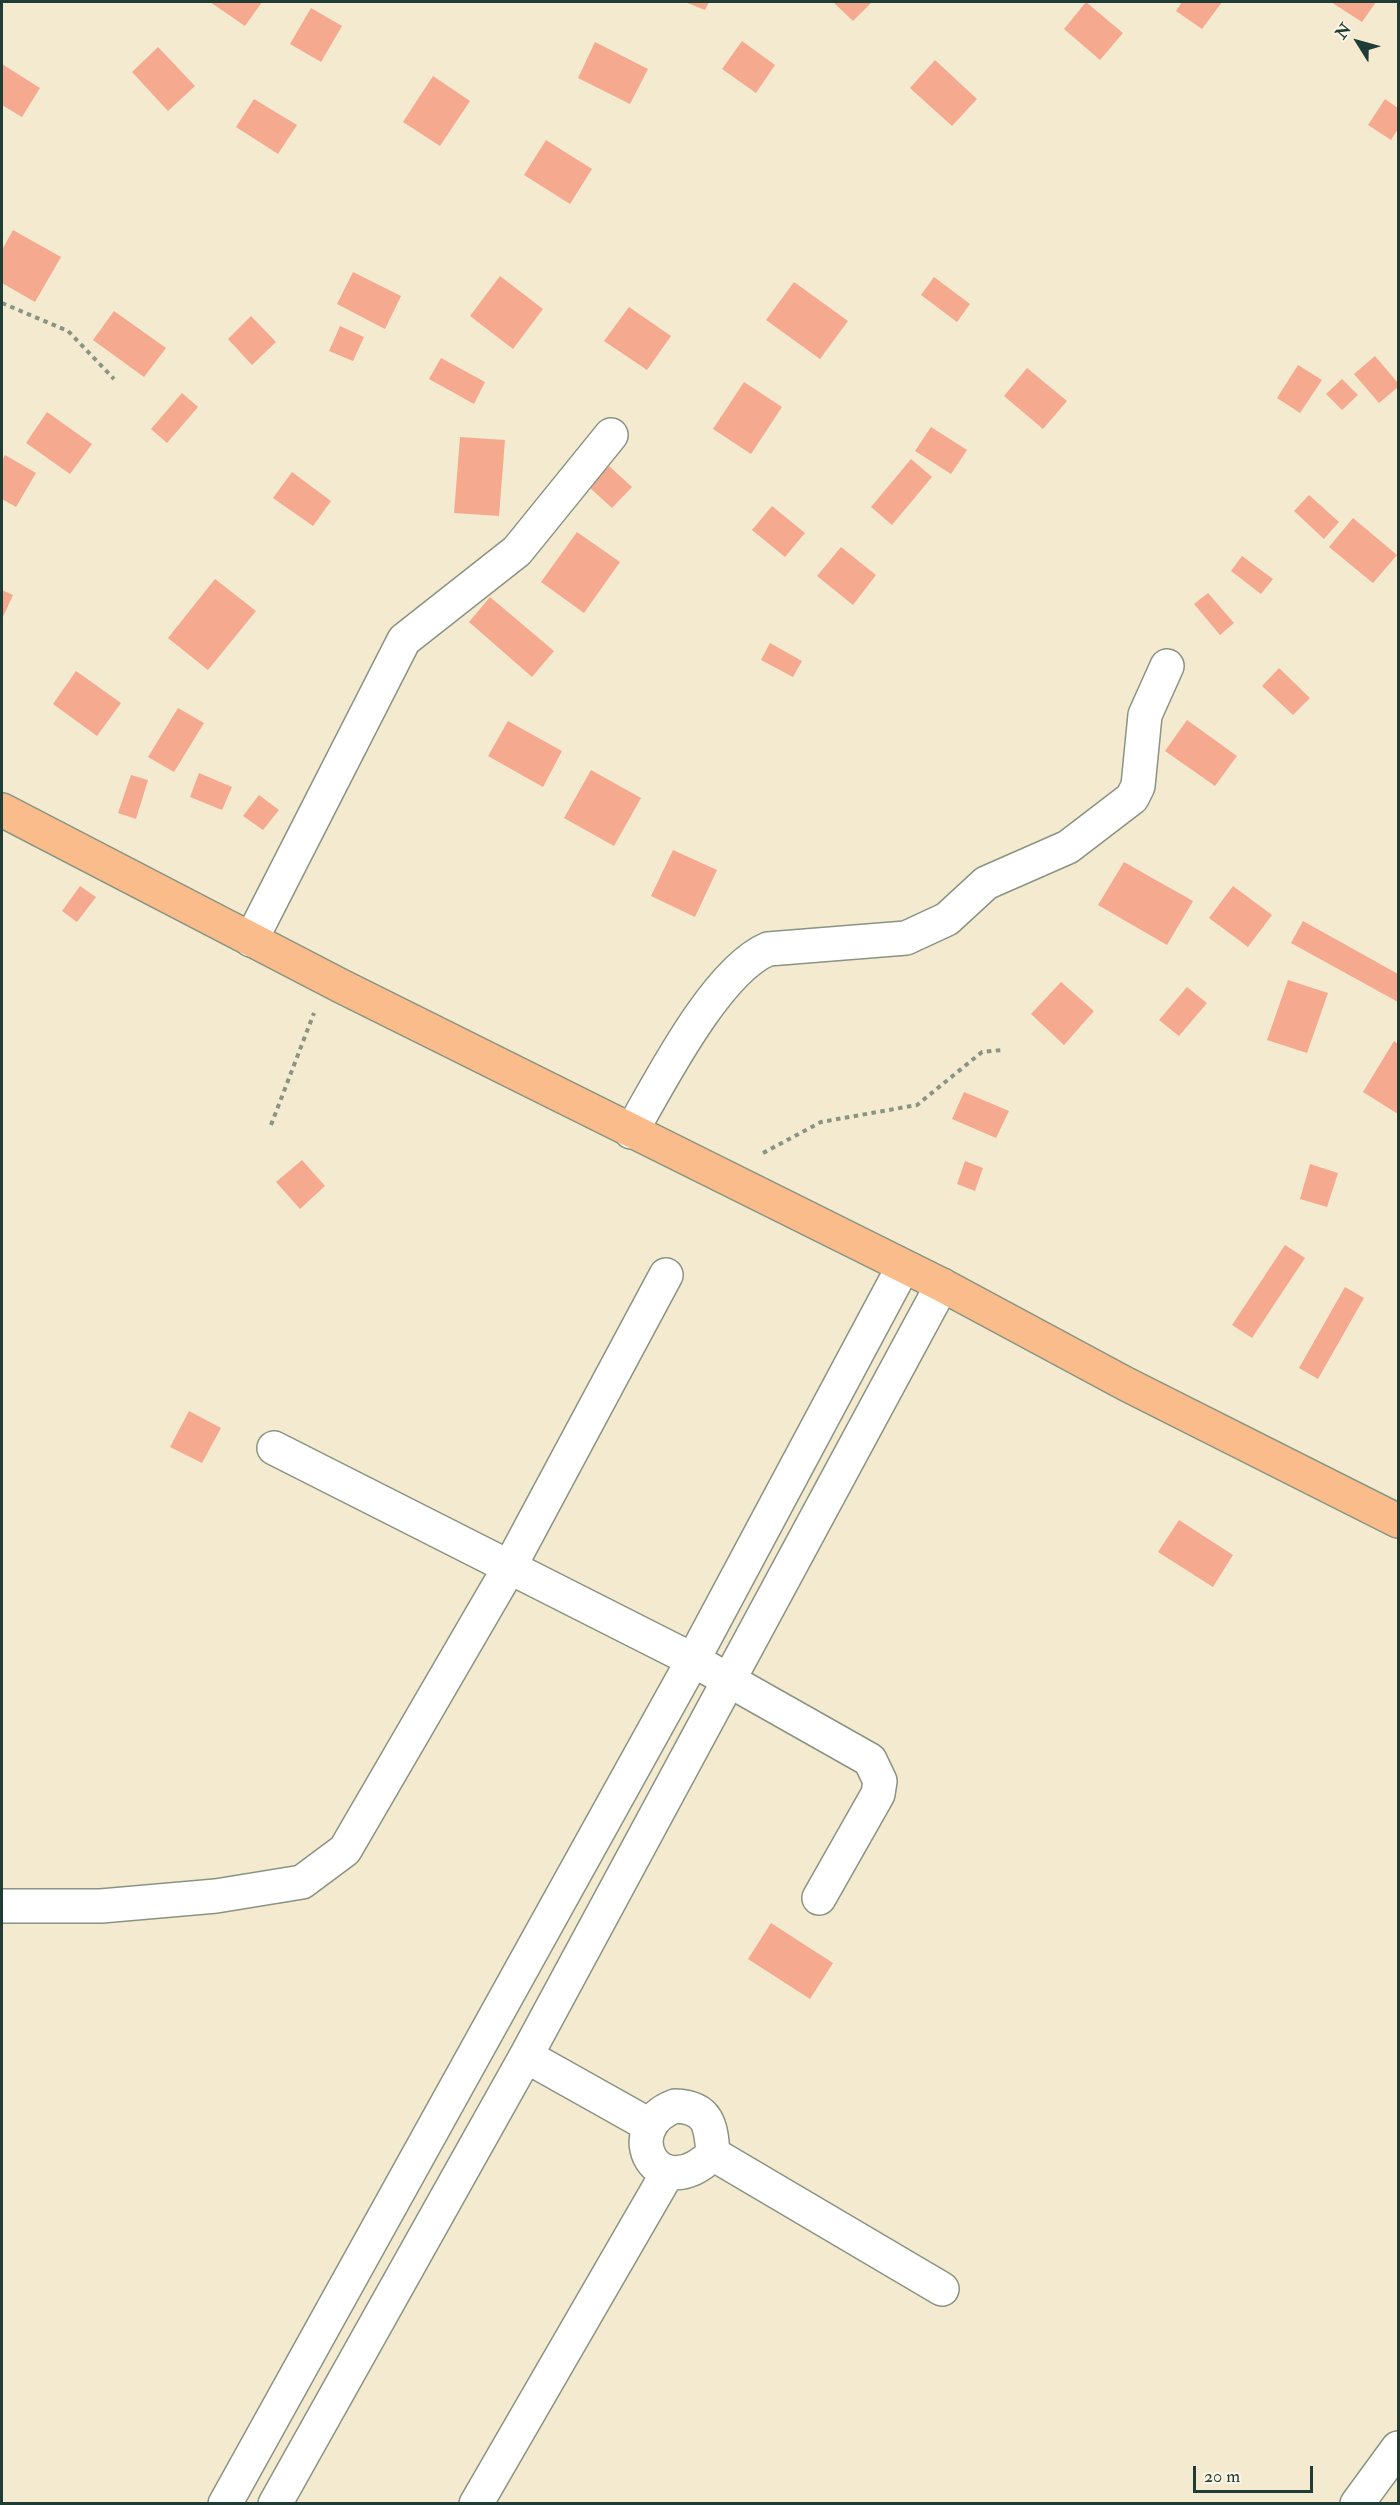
<!DOCTYPE html>
<style>
body{margin:0}
#map{position:relative;width:1400px;height:2505px;overflow:hidden;background:#f3ead0;font-family:"IM FELL Double Pica",serif}
canvas{display:block}
.frame{position:absolute;inset:0;border:3px solid #1f3d34;pointer-events:none}
.north{position:absolute;left:1328px;top:12px;width:60px;height:60px;-webkit-text-stroke:4px #fcf5e5;paint-order:stroke;rotate:307deg;font-size:16px;font-weight:700;line-height:24px;text-align:center;color:#1f3d34}
.north::after{content:'';display:block;margin:auto;width:21px;height:27px;background:#1f3d34;clip-path:polygon(50% 0,100% 100%,50% 72%,0 100%)}
.scale{position:absolute;left:1193px;top:2466px;width:120px;height:27px;box-sizing:border-box;border:3px solid #1f3d34;border-top:0;padding-left:8px;font-size:18px;line-height:21px;white-space:nowrap;color:#1f3d34;-webkit-text-stroke:4px #fcf5e5;paint-order:stroke}
</style>
<div id="map">
<canvas width="1400" height="2505"></canvas>
<div class="frame"></div>
<div class="north">N</div>
<div class="scale">20 m</div>
</div>
<script>
const ctx = document.querySelector('canvas').getContext('2d');
ctx.lineJoin = 'round';
function fillPath(path, color) { ctx.fillStyle = color; ctx.fill(path, 'evenodd'); }
function strokePath(path, color, width, dash) { ctx.strokeStyle = color; ctx.lineWidth = width; ctx.lineCap = dash ? 'butt' : 'round'; ctx.setLineDash(dash || []); ctx.stroke(path); }
const building = new Path2D(`
 M210 2H262L245 26Z
 M685 2H709L705 10Z
 M833 2H872L853 21Z
 M1086 2 1123 33 1100 60 1064 29Z
 M1182 2H1222L1202 29 1176 11Z
 M1331 2H1376L1362 22Z
 M311 8 342 26 321 62 290 44Z
 M742 41 775 65 756 93 722 69Z
 M595 42 648 69 630 104 578 78Z
 M158 47 195 86 168 111 132 72Z
 M935 60 977 99 952 126 910 88Z
 M2 64 40 88 22 117 2 105Z
 M433 76 470 101 440 146 403 122Z
 M254 99 297 125 278 154 236 127Z
 M1385 99 1398 108V129L1391 140 1368 125Z
 M546 140 592 169 570 204 524 175Z
 M13 230 61 257 35 302 2 283V250Z
 M353 272 401 296 385 329 337 304Z
 M500 276 543 309 513 349 470 316Z
 M934 277 970 304 957 322 921 295Z
 M794 282 848 321 820 359 766 320Z
 M629 307 671 336 647 370 604 341Z
 M114 311 166 348 144 377 93 340Z
 M251 316 276 342 252 365 228 339Z
 M340 326 364 337 353 361 329 351Z
 M1375 356 1398 383V387L1379 403 1354 374Z
 M441 358 485 382 474 404 429 379Z
 M1298 365 1322 380 1300 413 1277 398Z
 M1027 368 1067 401 1043 429 1004 396Z
 M1342 379 1358 395 1342 410 1326 394Z
 M744 382 782 407 751 454 713 429Z
 M182 393 198 407 167 443 151 429Z
 M47 412 92 444 70 474 26 443Z
 M931 427 967 450 951 474 915 451Z
 M460 437 505 440 499 516 454 513Z
 M5 455 36 473 16 507 2 499V461Z
 M911 459 932 477 892 525 871 507Z
 M609 466 632 487 612 508 589 487Z
 M292 472 331 501 313 526 273 498Z
 M1309 495 1339 522 1324 539 1294 511Z
 M772 506 805 533 785 557 752 530Z
 M1353 518 1397 555 1373 583 1329 547Z
 M577 532 620 562 584 613 541 582Z
 M841 547 876 575 853 605 817 576Z
 M1242 556 1273 579 1261 594 1231 571Z
 M215 579 256 611 208 670 168 638Z
 M2 590 13 595 2 619Z
 M1208 593 1234 623 1220 635 1194 604Z
 M490 597 554 651 532 677 469 622Z
 M770 643 802 661 793 677 761 660Z
 M1279 668 1310 698 1293 715 1262 686Z
 M76 671 121 703 97 736 53 704Z
 M178 708 204 723 174 772 148 757Z
 M1187 720 1237 756 1215 786 1165 751Z
 M508 721 562 751 543 787 488 756Z
 M591 770 641 798 614 846 564 818Z
 M199 773 232 787 222 810 190 797Z
 M131 775 148 780 136 819 118 813Z
 M259 795 279 810 263 830 243 816Z
 M673 850 717 870 695 917 651 896Z
 M1124 862 1193 901 1167 945 1098 905Z
 M80 886 96 897 77 922 62 911Z
 M1233 886 1272 915 1248 947 1209 918Z
 M1303 921 1398 974V1002L1291 943Z
 M1288 980 1328 993 1307 1053 1267 1040Z
 M1061 982 1094 1011 1064 1045 1031 1014Z
 M1187 987 1207 1003 1179 1036 1159 1020Z
 M1394 1041 1398 1044V1114L1363 1092Z
 M964 1092 1009 1111 996 1138 952 1119Z
 M302 1160 325 1186 300 1209 276 1182Z
 M965 1161 983 1168 975 1191 957 1184Z
 M1310 1164 1338 1173 1327 1207 1300 1199Z
 M1285 1245 1305 1258 1252 1338 1232 1325Z
 M1345 1287 1364 1298 1318 1379 1299 1368Z
 M189 1411 221 1428 202 1463 170 1447Z
 M1179 1520 1233 1555 1213 1587 1158 1552Z
 M771 1923 833 1963 810 1999 748 1959Z`);
const path = new Path2D(`
 M2 303 68 331 114 379
 M271 1125 314 1013
 M763 1153 821 1122 917 1105 982 1052 1002 1050`);
const minor = new Path2D(`
 M251 940 404 640 517 551 611 435
 M631 1132C660 1082 716 971 768 949L906 938 947 919 986 883 1068 847 1132 798 1138 786 1145 715 1167 666
 M274 1448 693 1660 870 1760 880 1781 878 1794 819 1898
 M2 1906H101L216 1896 302 1882 345 1850 509 1568 666 1275
 M526 2056 649 2125
 M675 2106C709 2107 711 2126 713 2154 657 2209 616 2128 675 2106Z
 M713 2154 942 2289
 M225 2504 693 1660 903 1267
 M275 2504 526 2056 942 1285
 M476 2504 668 2172
 M1357 2504 1398 2448`);
const major = new Path2D(`
 M2 810 341 986 942 1285 1126 1384 1398 1521`);
fillPath(building, '#f5aa90');
strokePath(minor, '#899482', 36);
strokePath(major, '#899482', 36);
strokePath(path, '#899482', 4, [4.5, 4.5]);
strokePath(minor, '#fff', 33);
strokePath(major, '#f9bc8a', 33);
</script>
